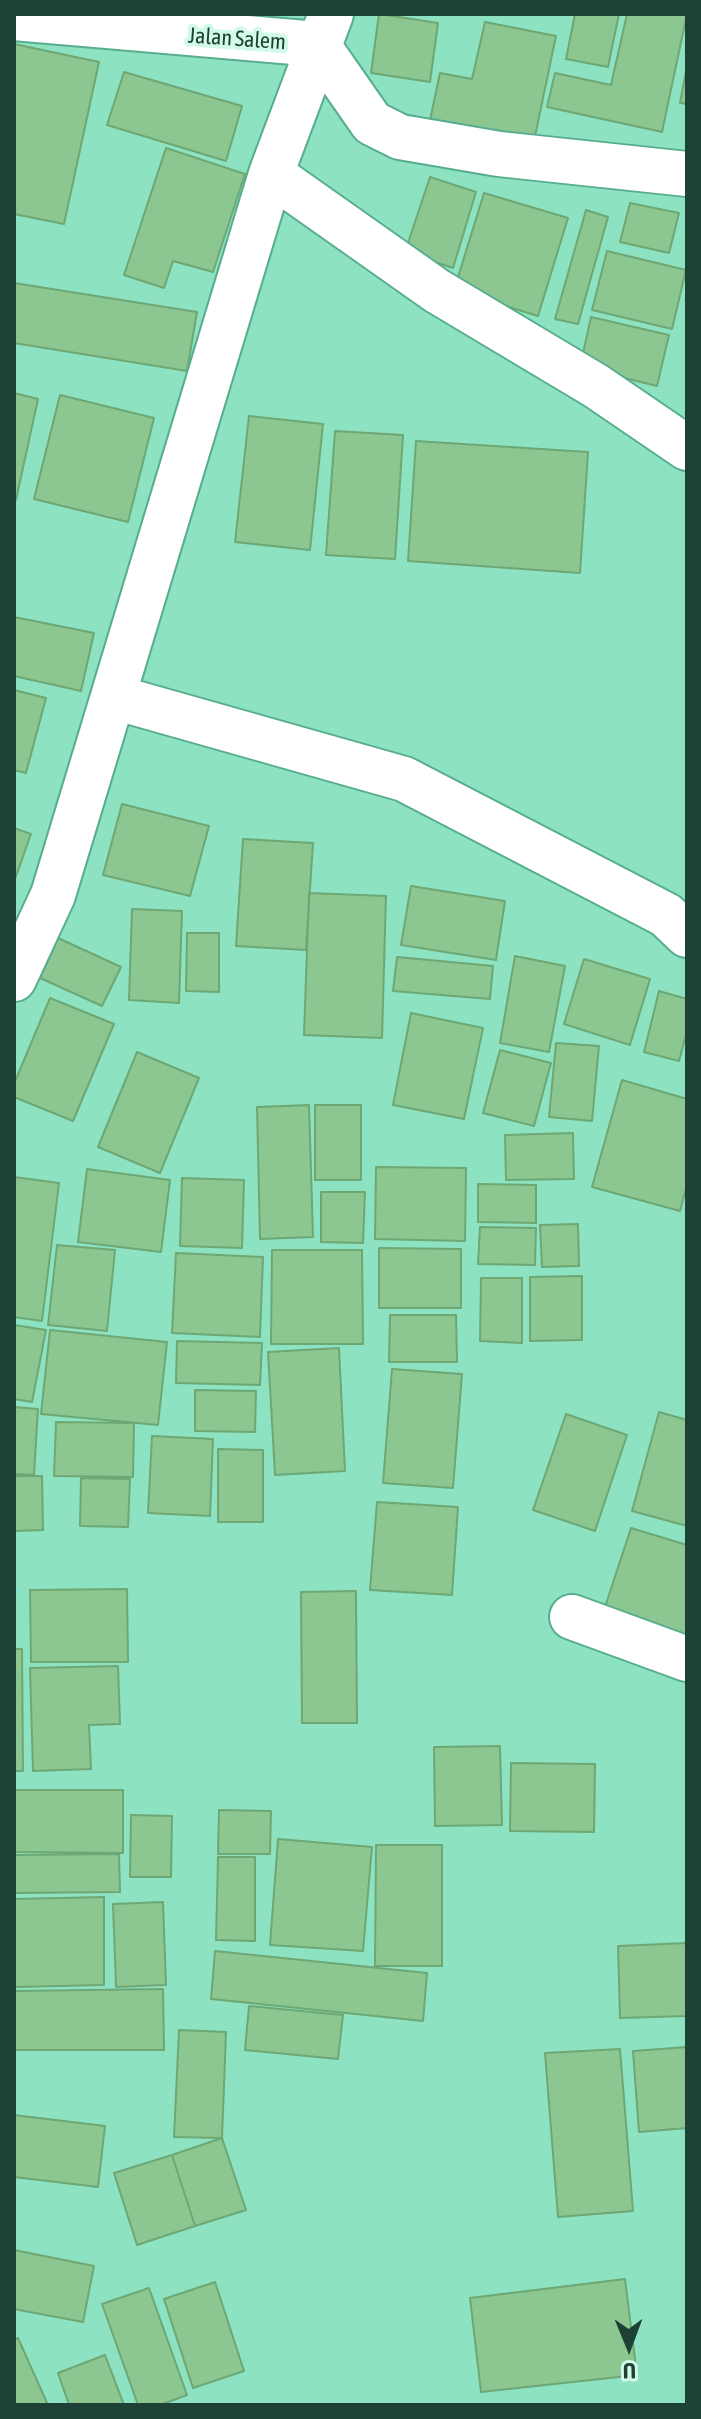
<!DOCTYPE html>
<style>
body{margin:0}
#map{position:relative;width:701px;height:2419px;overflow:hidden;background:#8de3c1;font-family:"Asap Condensed",sans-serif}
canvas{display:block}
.frame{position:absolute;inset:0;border:16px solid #1d4134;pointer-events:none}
.north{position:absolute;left:589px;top:2307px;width:80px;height:80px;-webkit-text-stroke:6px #d1fae8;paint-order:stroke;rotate:179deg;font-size:22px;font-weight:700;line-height:32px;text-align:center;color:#1d4134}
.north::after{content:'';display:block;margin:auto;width:28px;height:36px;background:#1d4134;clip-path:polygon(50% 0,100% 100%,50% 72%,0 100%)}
</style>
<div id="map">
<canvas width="701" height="2419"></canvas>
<div class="frame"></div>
<div class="north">U</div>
</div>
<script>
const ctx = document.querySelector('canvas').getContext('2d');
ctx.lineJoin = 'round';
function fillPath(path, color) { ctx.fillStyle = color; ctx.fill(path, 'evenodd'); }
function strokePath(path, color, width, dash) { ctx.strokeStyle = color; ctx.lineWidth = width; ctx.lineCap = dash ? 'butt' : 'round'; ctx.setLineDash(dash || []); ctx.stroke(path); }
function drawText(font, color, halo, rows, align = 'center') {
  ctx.font = font + ' "Asap Condensed",sans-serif'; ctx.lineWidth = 8; ctx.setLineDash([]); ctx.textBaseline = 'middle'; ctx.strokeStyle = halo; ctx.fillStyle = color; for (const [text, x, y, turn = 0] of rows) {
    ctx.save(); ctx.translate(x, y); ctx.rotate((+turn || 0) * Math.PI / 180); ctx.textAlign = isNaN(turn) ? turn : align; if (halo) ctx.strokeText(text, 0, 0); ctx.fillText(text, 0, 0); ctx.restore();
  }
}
const building = new Path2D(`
 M379 14 438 23 430 82 371 73Z
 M575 14H619L608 67 566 59Z
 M627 14H687L662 132 547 107 555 73 611 85Z
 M485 22 556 36 534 141 430 120 440 73 472 79Z
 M14 44 99 62 64 224 14 214Z
 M687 66V104L680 103Z
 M124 72 242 106 226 161 107 125Z
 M166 148 245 174 213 272 173 261 164 288 124 275Z
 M430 177 476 192 453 268 405 252Z
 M484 193 568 218 538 316 454 290Z
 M630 203 679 213 669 253 620 242Z
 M586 210 608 217 578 324 555 319Z
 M607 251 686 270 672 329 592 310Z
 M14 283 197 312 187 371 14 343Z
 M591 317 669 335 657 386 580 367Z
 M14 393 38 399 16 500H14Z
 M60 395 154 418 128 522 34 499Z
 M249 416 323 424 310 550 235 542Z
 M335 431 403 435 395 559 326 555Z
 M416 441 588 452 580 573 408 561Z
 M14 617 94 633 81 691 14 676Z
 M14 690 46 698 26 773 14 770Z
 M122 804 209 826 190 896 103 875Z
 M14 828 31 834 14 882Z
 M243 839 313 843 306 950 236 946Z
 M411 886 505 901 496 960 401 945Z
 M309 893 386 896 382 1038 304 1035Z
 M132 909 182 911 179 1003 129 1000Z
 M187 933H219V992L186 991Z
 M58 938 121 967 102 1006 40 978Z
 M515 956 565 966 549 1052 500 1043Z
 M397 957 493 966 490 999 393 991Z
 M584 959 650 979 630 1045 564 1024Z
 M659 991 687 999V1031L679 1061 644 1052Z
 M50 998 114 1024 73 1121 14 1097V1084Z
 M411 1013 483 1028 464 1119 393 1105Z
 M556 1043 599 1046 592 1121 549 1117Z
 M500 1050 551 1063 534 1126 483 1113Z
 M137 1052 199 1078 160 1173 98 1147Z
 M622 1080 687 1099V1185L680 1211 592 1187Z
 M309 1105 313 1237 260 1239 257 1107Z
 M315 1105H361V1180H315Z
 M573 1133 574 1179 506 1180 505 1135Z
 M376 1167 466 1168 465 1241 375 1239Z
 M87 1169 170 1180 161 1252 78 1242Z
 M14 1177 59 1183 42 1321 14 1317Z
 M182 1178 244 1180 242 1248 180 1246Z
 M478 1184 536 1185V1223L478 1222Z
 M321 1192H365L363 1243 321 1242Z
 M578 1224 579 1266 542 1267 540 1225Z
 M480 1227 536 1228 535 1265 478 1264Z
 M57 1245 115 1250 107 1331 48 1325Z
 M379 1248 461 1249V1308H379Z
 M272 1250H362L363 1344H271Z
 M176 1253 263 1257 260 1337 172 1333Z
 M582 1276V1340L530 1341V1277Z
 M481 1278H522V1343L480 1341Z
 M390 1315H456L457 1362H389Z
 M14 1325 46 1330 32 1402 14 1399Z
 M50 1330 167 1342 158 1425 41 1414Z
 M177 1341 262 1343 260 1385 176 1383Z
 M339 1348 345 1471 275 1475 268 1352Z
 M392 1369 462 1374 453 1488 383 1483Z
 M195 1390 256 1391 255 1432 195 1431Z
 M14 1407 38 1409 34 1475 14 1474Z
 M659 1412 687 1420V1526L632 1511Z
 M566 1414 627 1435 595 1531 533 1510Z
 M56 1422 134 1423 133 1477 54 1476Z
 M152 1436 213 1439 210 1516 148 1513Z
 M218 1449 263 1450V1522H218Z
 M14 1476H42L43 1530 14 1531Z
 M81 1478 130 1479 128 1527 80 1526Z
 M377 1502 458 1507 452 1595 370 1590Z
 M631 1528 687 1545V1636L604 1610Z
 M127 1589 128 1662H31L30 1590Z
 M356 1591 357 1723H302L301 1592Z
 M14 1649H22L23 1771H14Z
 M118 1666 120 1724 89 1725 91 1769 33 1771 30 1668Z
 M500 1746 502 1825 435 1826 434 1747Z
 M511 1763 595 1764 594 1832 510 1831Z
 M14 1790H123V1853L14 1852Z
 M219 1810 271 1811 270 1854H218Z
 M131 1815 172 1816 171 1877H130Z
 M278 1839 372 1847 363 1951 270 1945Z
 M376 1845H442V1966H375Z
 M119 1854 120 1892 14 1893V1855Z
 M218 1857H255V1941L216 1940Z
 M104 1897V1985L14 1987V1899Z
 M163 1902 166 1985 116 1987 113 1904Z
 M687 1943V2016L620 2018 618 1946Z
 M215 1951 427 1973 423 2021 211 1999Z
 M163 1989 164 2050H14V1991Z
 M249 2006 343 2015 338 2059 245 2050Z
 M179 2030 226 2032 222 2138 174 2137Z
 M687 2047V2128L639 2132 633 2051Z
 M620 2049 633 2211 558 2217 545 2053Z
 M14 2115 105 2126 98 2187 14 2177Z
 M222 2138 246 2210 195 2226 172 2155Z
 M172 2155 195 2226 137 2245 114 2173Z
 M14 2250 94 2266 83 2322 14 2309Z
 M625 2279 637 2375 481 2392 470 2298Z
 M215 2282 244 2371 193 2388 164 2299Z
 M149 2288 187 2395 160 2405H138L102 2304Z
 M18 2338 48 2405H14V2340Z
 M105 2355 124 2405H69L58 2373Z`);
const minor = new Path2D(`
 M14 18 317 44
 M317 44 372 123 400 137 499 154 687 174
 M271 174 437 291 596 386 687 448
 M114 697 404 779 666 915 687 935
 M14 979 53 895 271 174 331 14
 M572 1617 687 1659`);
const streetNames = [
 ["Jalan Salem",237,39,4]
];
fillPath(building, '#8cc791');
strokePath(building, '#6da774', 2);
strokePath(minor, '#57ad8d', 48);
strokePath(minor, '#fff', 44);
drawText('22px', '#1d4134', '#d1fae8', streetNames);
</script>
